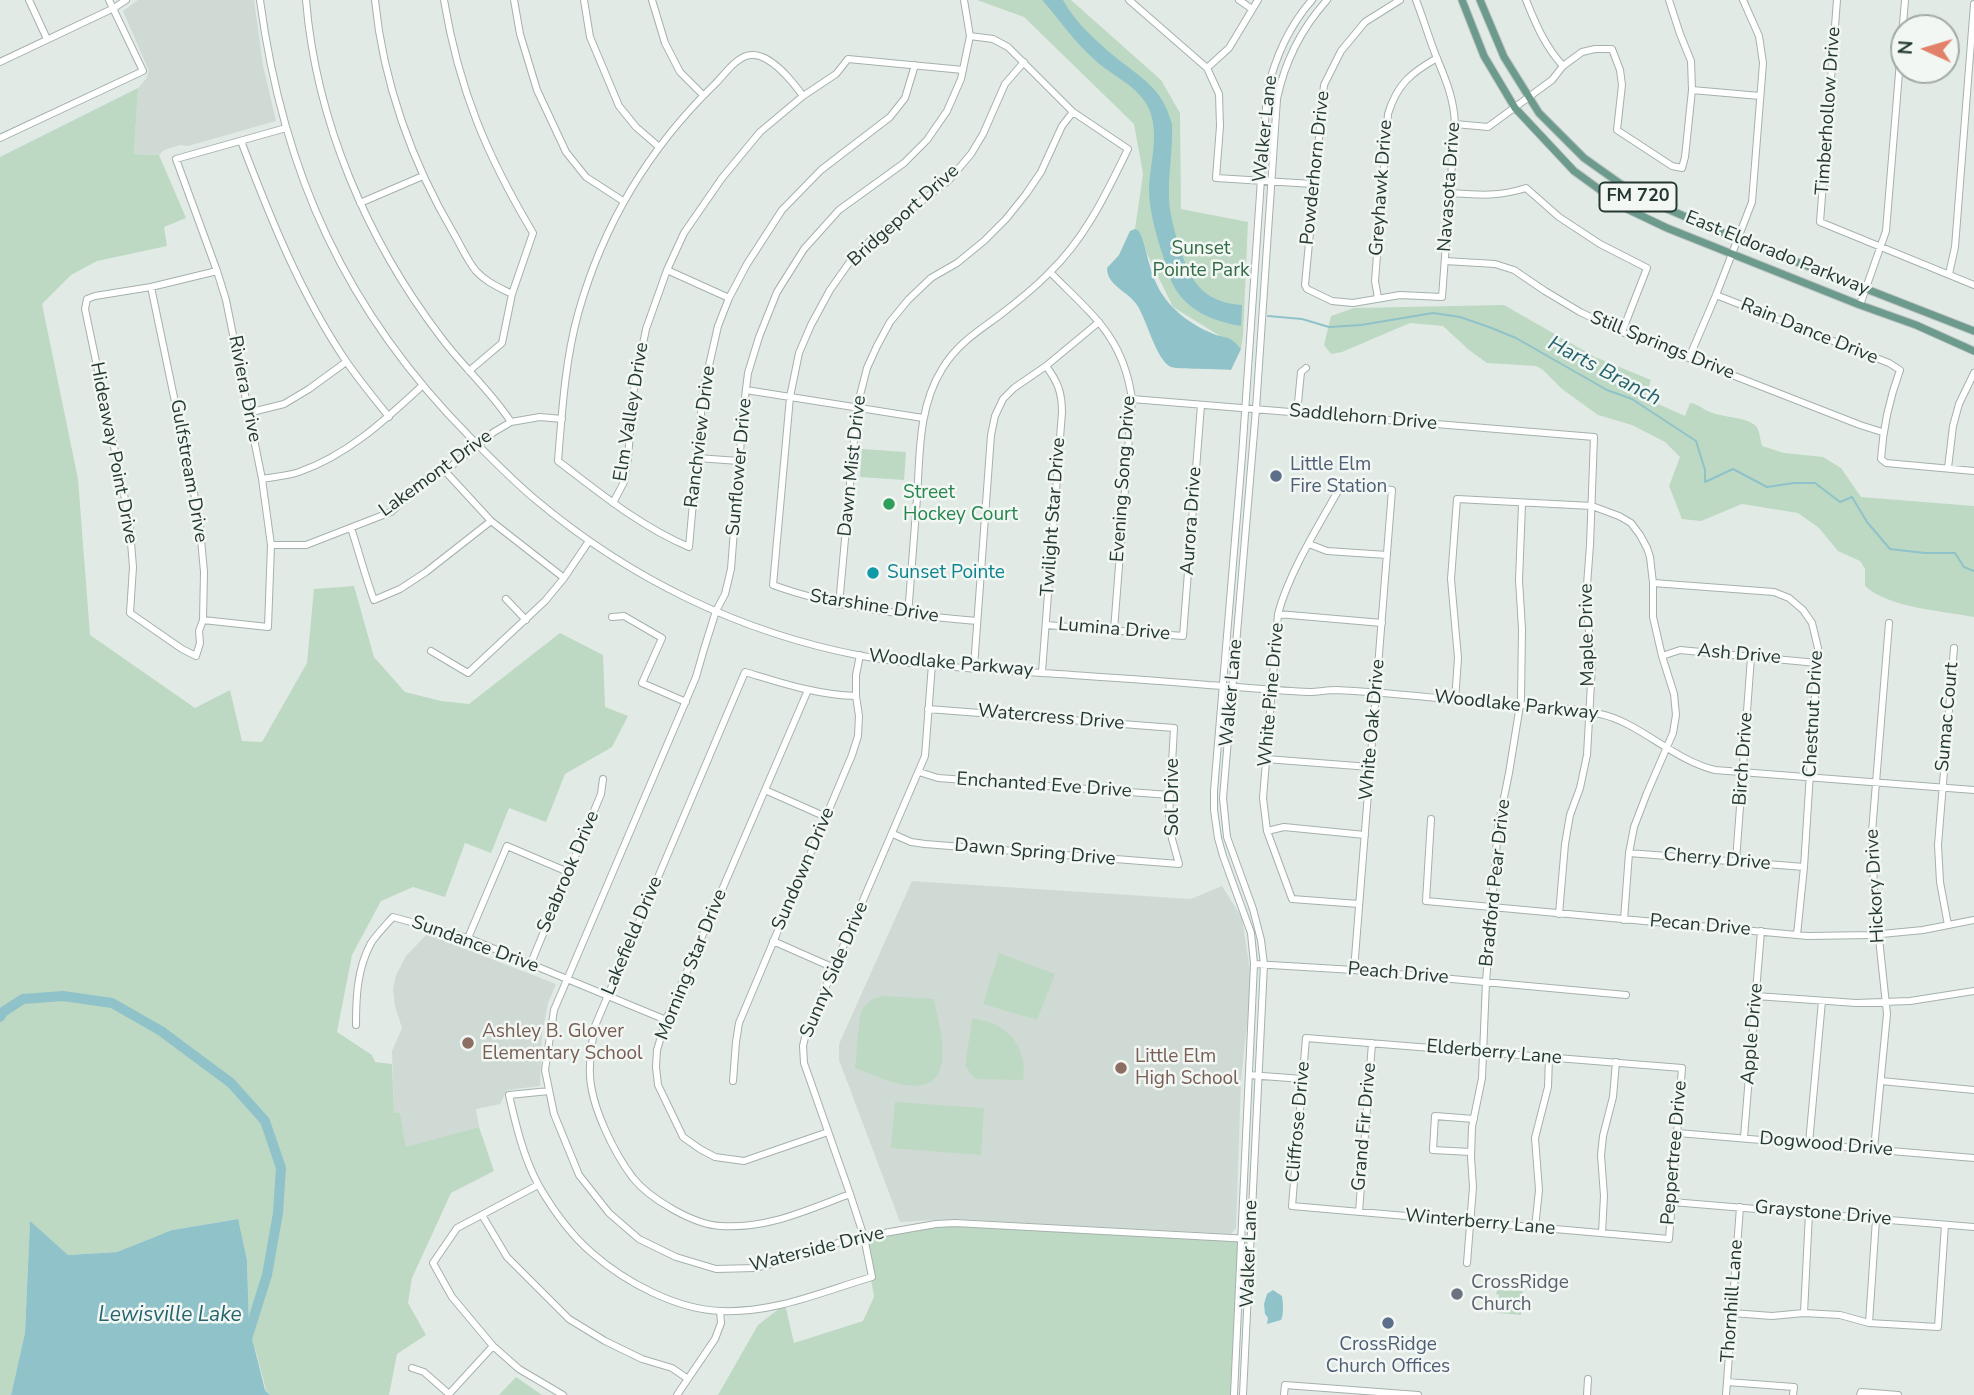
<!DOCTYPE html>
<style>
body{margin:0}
#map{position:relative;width:1974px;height:1395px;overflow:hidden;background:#e2eae6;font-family:"Nunito Sans",sans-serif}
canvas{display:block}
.north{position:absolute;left:1890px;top:14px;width:70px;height:70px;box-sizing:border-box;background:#f2f7f4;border:2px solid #a0aba6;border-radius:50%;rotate:274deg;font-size:19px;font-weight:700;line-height:28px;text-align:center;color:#243932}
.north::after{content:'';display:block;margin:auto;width:24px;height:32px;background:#e18169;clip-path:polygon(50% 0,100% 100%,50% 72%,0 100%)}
</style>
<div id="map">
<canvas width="1974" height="1395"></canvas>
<div class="north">N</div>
</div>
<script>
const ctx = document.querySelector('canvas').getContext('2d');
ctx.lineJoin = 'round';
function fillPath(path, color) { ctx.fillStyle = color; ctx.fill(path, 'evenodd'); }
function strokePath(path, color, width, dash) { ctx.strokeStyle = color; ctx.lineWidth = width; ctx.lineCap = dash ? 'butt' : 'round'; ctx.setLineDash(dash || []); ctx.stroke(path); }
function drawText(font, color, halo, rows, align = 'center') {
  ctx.font = font + ' "Nunito Sans",sans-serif'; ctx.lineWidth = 5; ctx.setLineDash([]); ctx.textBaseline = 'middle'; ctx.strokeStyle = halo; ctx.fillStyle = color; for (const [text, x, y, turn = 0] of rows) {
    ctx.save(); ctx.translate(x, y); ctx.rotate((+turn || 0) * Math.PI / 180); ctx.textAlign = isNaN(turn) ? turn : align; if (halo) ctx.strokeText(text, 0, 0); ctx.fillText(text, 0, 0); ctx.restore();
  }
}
const built = new Path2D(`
 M138 0H254L263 65 276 121 188 146 180 145 164 150 159 155 134 154 138 88 146 79 149 71 123 11Z
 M912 881 1191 899 1222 886 1242 918 1250 971V996L1241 1080 1236 1228 1231 1234 952 1219 900 1222 839 1060V1044Z
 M427 934 556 984 548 1003 542 1035 540 1086 507 1090 500 1104 476 1109 479 1127 406 1148 400 1113H394L392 1051 402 1028 395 1006 393 989 396 975 406 956Z`);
const green = new Path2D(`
 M977 0H1071L1161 80 1180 113 1181 209 1248 222 1243 336 1241 349 1173 307 1135 229 1143 174 1134 124 1024 17Z
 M138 88 134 154 159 155 186 218 164 227 167 246 97 261 71 275 42 304 78 479 90 635 195 708 230 690 242 741 262 742 307 663 314 589 354 586 374 657 405 692 441 701 469 704 560 633 603 655 605 707 628 716 612 747 565 774 546 822 509 808 491 853 465 843 445 897 413 887 381 901 352 955 337 1032 372 1055 375 1062 392 1064 394 1113H400L406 1147 479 1127 494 1171 451 1193 412 1278 408 1303 426 1335 397 1354 389 1395H270L266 1390 249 1326 247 1260 237 1219 172 1230 117 1252 68 1255 30 1222 25 1333 11 1395H0V157Z
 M1504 305 1595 357 1651 380 1645 398 1685 416 1690 403C1699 404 1702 409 1710 412 1725 418 1742 416 1755 425 1760 429 1760 440 1762 446L1784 453 1823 457 1841 468 1861 497 1974 506V617C1943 611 1889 608 1865 586V569L1860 561 1838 551 1819 528 1798 513 1742 504 1701 521 1682 519 1669 486 1680 457 1665 442 1632 425 1598 415 1562 389 1543 370 1536 366 1487 363 1469 350 1443 326 1410 323 1342 352 1331 354 1324 345 1331 316 1354 308Z
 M862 449 906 452 904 480 860 477Z
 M999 953 1055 974 1037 1020 983 1004Z
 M884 996 934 999C940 1031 960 1093 906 1085 889 1083 871 1074 855 1068L860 1016C864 1003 871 999 884 996Z
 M972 1019C1005 1020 1029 1047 1023 1080L975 1079 965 1066Z
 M895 1102 984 1108 981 1155 891 1148Z
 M945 1224 1242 1238 1233 1395H718L758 1325 785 1304 794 1343 863 1321 874 1297 864 1237Z
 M1497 1290 1523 1291 1521 1315 1497 1313 1499 1295 1496 1294Z
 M516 1377 542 1395H499Z`);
const water = new Path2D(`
 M1042 0H1063C1075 22 1095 40 1114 56 1141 78 1162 87 1172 124 1173 150 1168 175 1169 200 1170 215 1174 229 1178 243 1190 279 1200 302 1242 305L1241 326C1211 321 1182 309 1170 278 1166 268 1164 257 1160 247 1155 229 1149 209 1149 189 1150 162 1161 130 1147 105 1135 84 1112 76 1095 60 1074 42 1060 20 1042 0Z
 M1135 229 1139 231 1142 238C1147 253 1150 271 1157 285 1167 306 1188 323 1209 332 1225 340 1228 333 1241 349L1231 370C1221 369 1175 369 1171 367 1156 360 1147 320 1137 305 1128 291 1107 286 1107 268L1119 255 1130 231Z
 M238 1219 247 1260 249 1326 265 1390 270 1395H11L25 1333 30 1221 68 1255 117 1252 172 1230Z
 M1273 1290 1282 1296C1283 1303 1284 1314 1281 1320L1267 1324 1268 1318 1265 1314 1264 1304 1267 1294Z`);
const stream = new Path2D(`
 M1268 316 1302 319 1329 327 1361 325 1433 313 1460 317 1489 327 1516 338 1607 390 1632 399 1696 441 1705 470V482L1733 469 1767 487 1794 483H1815L1840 502 1852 497 1867 522 1890 549 1925 553H1955L1964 567 1974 571`);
const river = new Path2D(`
 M0 1017 3 1012 23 999 63 996 112 1003 161 1031 231 1083 265 1121 281 1168 278 1213 267 1275 246 1342`);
const minor = new Path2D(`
 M29 0 47 39
 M260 0C283 173 346 312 470 437 491 458 512 480 536 500 630 579 741 633 862 656 931 668 1002 670 1072 675 1117 678 1163 681 1208 685 1242 687 1276 691 1309 692 1318 692 1327 690 1336 690 1388 692 1439 699 1491 703 1527 706 1565 706 1600 714 1639 722 1673 760 1715 770L1974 790
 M306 0C316 121 367 240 440 336 462 366 491 391 511 422
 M375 0C383 82 412 163 454 234 461 246 467 260 476 271 486 282 498 287 512 294
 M444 0C459 90 487 156 533 233L512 294 502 343 469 371
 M514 0 520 34 537 90 566 152 586 177 623 201
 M584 0 590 37 619 106 636 127 658 146
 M652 0 665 43 680 72 703 95
 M964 0 970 36 961 79 947 111 927 140 904 163 839 210 804 249 777 292 759 337 748 373 743 413 731 569 725 594 716 611 704 649 696 677 554 1010 545 1070 554 1114 579 1175 609 1213 639 1239 676 1257 716 1269 754 1268 779 1262 850 1239 936 1224 955 1223 1250 1239
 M1129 0 1207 68 1219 94 1220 126 1216 178 1313 184
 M1239 0 1252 9
 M1400 0 1365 22 1341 51 1324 85 1305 285 1307 289 1332 301 1353 303 1400 295 1442 297 1455 124C1454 99 1446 80 1436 56 1429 38 1423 18 1416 0
 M1526 0C1536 25 1545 46 1563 66
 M1837 0 1820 222 1974 285
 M0 62 114 8 126 0
 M1207 68 1229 48 1258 0
 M1692 90 1760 96
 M803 96C793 82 770 53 751 55 737 56 725 74 715 84 648 149 603 224 578 314 565 361 562 412 558 461 600 493 641 527 689 547L703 392 718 326 729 298 747 264 782 210 821 170 890 117 905 98 915 65
 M1455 124 1488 127 1552 80 1563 66 1582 52 1595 49H1612L1620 70 1622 85 1617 130 1672 166 1682 168 1685 157 1692 90 1691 61 1680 34 1669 0
 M0 138 143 71 109 0
 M241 141C270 217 300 293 346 361 359 380 374 398 389 417
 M1449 193C1478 195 1498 197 1526 188L1559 217 1600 244 1647 268 1622 332
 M360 203 423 176
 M1445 261 1495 264 1514 270 1545 291 1580 312 1622 332 1860 425 1882 432
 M667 270 729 298
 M1050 272C1092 315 1123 336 1132 399L1114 630
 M1949 274 1955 247 1974 4
 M151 287 199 517 204 572 203 620 199 631 200 643 196 656 182 649 130 613 133 567 129 518 85 309 87 299 95 296 151 287 217 271
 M1716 295 1889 363 1900 370C1889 400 1883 427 1881 459L1886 463 1974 471
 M1378 298 1375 281 1388 114C1397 84 1411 73 1437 58
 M1860 305 1886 231 1905 0
 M1689 358 1716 295 1752 202 1763 63 1759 36 1743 0
 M746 390 923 418
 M1132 399 1594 437 1590 545 1586 598 1592 665 1587 755 1580 788 1570 815 1565 844 1559 914
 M248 413 284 404 309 389 346 362
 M1297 413 1301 372 1306 368
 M697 458 739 461
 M1948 468 1953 426 1959 404 1974 373
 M445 471 491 521 564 578
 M262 479C274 477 287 476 299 472 348 455 385 420 423 385
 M613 503 624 482 628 458 633 394 646 329 667 270 684 233 722 178 760 132 803 96 836 74 848 59 963 70
 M351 528C359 552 365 576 374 600L400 589 426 572 491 521
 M1309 544 1327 551 1387 555
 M271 545H306L391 512 405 499 417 486 431 475 445 471 494 432 511 422 540 417 562 419
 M1653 583 1774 592 1789 598 1803 610 1812 623 1818 648 1804 867 1797 935
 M506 599 526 620
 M839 605 857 407 867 368 877 346 890 322 908 300 931 278 957 263 984 241 1006 219 1026 194 1041 172 1062 126 1073 112
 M1278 614 1382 623
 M908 615C911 576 914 537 917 498 920 454 918 408 942 369 957 344 977 332 1000 315 1017 302 1033 289 1048 274 1085 239 1106 194 1128 149L1073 112 1008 47 993 39 970 36
 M612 617 624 616 662 638 642 683 686 702
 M203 620 268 627 271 545 262 479 226 300 217 271 176 159 286 128
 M977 621C908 615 839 609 773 585L790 397 799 353 811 325 830 290 849 263 869 242 949 180 971 154 983 134 1005 84 1024 62
 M1046 625 1183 636 1201 405
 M431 651 468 673 545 601 564 578 589 541
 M1662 656 1680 650 1817 663
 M974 667 991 435 995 416 1003 399 1014 388 1046 366 1099 322
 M1042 672 1062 412C1062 393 1058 382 1046 366
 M808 690 666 1020 657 1050 656 1067 658 1085 683 1137 700 1149 715 1157 744 1161 828 1132
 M1455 701 1458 658 1451 579 1457 499 1592 506 1619 516 1631 523 1640 535 1647 548 1650 557 1653 583V617L1662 656 1674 694 1676 715 1673 733 1647 793 1634 827 1629 853 1624 920
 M1266 759 1370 767
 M919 772 938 778 1170 795
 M765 790 826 817
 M1431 819 1426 901 1808 936 1871 935 1923 930 1974 920
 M1267 831 1284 827 1365 835
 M893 834 911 842 925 844 1179 864 1172 839 1169 816 1174 728 928 709
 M1629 853 1804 867
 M1736 861 1751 657
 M1948 925 1940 882 1938 845 1954 648
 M468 938 507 846 568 872
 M773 941 834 968
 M531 963 601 794 603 779
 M1254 964 1354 970 1626 995
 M1354 970 1392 490 1342 484C1320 523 1289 572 1278 614L1263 798 1267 831 1292 899 1359 904
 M1756 996 1856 1003 1910 1001 1974 991
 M356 1025C356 997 357 969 371 943 377 934 386 925 393 917L468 938 666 1020
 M1306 1038 1682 1068 1669 1239 1292 1206Z
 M1249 1075 1303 1079
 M733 1081 736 1042 739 1023 852 755 858 736 859 716 856 696V675L860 655
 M1881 1081 1974 1090
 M549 1091 509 1095C516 1126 524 1159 539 1186 553 1210 571 1235 592 1253 625 1282 677 1310 722 1311 775 1313 821 1292 872 1277L864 1237 850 1194 804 1063 803 1046 806 1033 925 756 932 664
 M1678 1133 1974 1158
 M1744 1137 1761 931
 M1809 1143 1822 1001
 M1874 1149 1887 1014 1874 891 1872 832 1889 623
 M1471 1152 1433 1150 1435 1116 1474 1119
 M538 1185 457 1228 433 1263 452 1297 493 1346 519 1369 563 1395
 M850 1194C807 1210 768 1229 721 1226 694 1225 650 1199 633 1178 614 1153 591 1106 590 1075 589 1059 592 1042 595 1026L745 672C782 683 817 695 856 696
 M1672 1202 1974 1227
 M1359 1212 1372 1043
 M482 1215 507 1257 569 1319 605 1341 642 1359 672 1368 688 1379
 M1535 1228 1539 1190 1535 1138 1548 1087 1549 1057
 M1602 1233 1604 1196 1601 1155 1603 1136 1613 1097 1616 1062
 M1467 1263 1473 1187 1471 1157 1472 1127 1482 1078 1486 982 1498 827 1509 773 1521 699 1522 629 1519 580 1522 504
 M1732 1313 1772 1316 1804 1313 1840 1315 1869 1323 1938 1327 1945 1225
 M1804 1313 1809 1213
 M1869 1323 1876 1219
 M412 1368 424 1372 449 1394 493 1346
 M1727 1382 1794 1387 1793 1395
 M677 1395 715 1339 721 1323 720 1311
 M1234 1395 1254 964 1251 933 1223 856 1218 838 1214 810V791L1242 456 1267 92C1275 58 1288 27 1312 0
 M1243 1395 1264 964 1261 940 1253 909 1227 837 1223 798 1256 409 1277 99C1285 60 1301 29 1327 0
 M1284 1395 1285 1385 1418 1395
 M1587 1395 1588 1379
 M1726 1395 1740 1207
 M1860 1395 1861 1392 1898 1395`);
const major = new Path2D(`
 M1462 0 1484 56 1515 108 1574 171 1625 208 1667 228 1860 305 1916 325 1974 351
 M1480 0 1504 57 1539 113 1584 158 1639 197 1738 239 1974 331`);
const markers = [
 [1276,476,7,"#5c6f8a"],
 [889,504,7,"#2e9e5b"],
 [873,573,7,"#0f9aa8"],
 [468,1043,7,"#8d6e63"],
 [1121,1068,7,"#8d6e63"],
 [1457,1294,7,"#6b7280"],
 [1388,1323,7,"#5c6f8a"]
];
const shields = [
 [1638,197,77]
];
const shieldNames = [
 ["FM 720",1638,197]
];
const streetNames = [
 ["Timberhollow Drive",1829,111,-86],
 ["Walker Lane",1266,129,-84],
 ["Powderhorn Drive",1316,168,-84],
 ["Navasota Drive",1450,187,-86],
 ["Greyhawk Drive",1382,188,-86],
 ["Bridgeport Drive",904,216,-42],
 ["East Eldorado Parkway",1777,254,22],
 ["Rain Dance Drive",1809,332,22],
 ["Still Springs Drive",1662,346,22],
 ["Riviera Drive",244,389,79],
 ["Elm Valley Drive",632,412,-81],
 ["Saddlehorn Drive",1363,418,5],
 ["Ranchview Drive",701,437,-83],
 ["Hideaway Point Drive",113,453,79],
 ["Dawn Mist Drive",853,466,-84],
 ["Sunflower Drive",740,467,-85],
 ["Gulfstream Drive",188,471,80],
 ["Lakemont Drive",436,474,-36],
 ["Evening Song Drive",1124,479,-86],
 ["Twilight Star Drive",1054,517,-86],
 ["Aurora Drive",1192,521,-86],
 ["Starshine Drive",874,607,9],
 ["Lumina Drive",1114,630,5],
 ["Maple Drive",1588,635,-91],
 ["Ash Drive",1739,655,5],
 ["Woodlake Parkway",951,664,5],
 ["Walker Lane",1232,693,-85],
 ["White Pine Drive",1272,695,-85],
 ["Woodlake Parkway",1516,706,6],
 ["Chestnut Drive",1814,714,-87],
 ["Sumac Court",1948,717,-85],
 ["Watercress Drive",1051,718,5],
 ["White Oak Drive",1373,730,-85],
 ["Birch Drive",1744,759,-86],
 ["Enchanted Eve Drive",1044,786,4],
 ["Sol Drive",1173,797,-90],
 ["Dawn Spring Drive",1035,853,5],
 ["Cherry Drive",1717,860,5],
 ["Sundown Drive",804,869,-67],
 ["Seabrook Drive",569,872,-67],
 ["Bradford Pear Drive",1496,883,-84],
 ["Hickory Drive",1876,886,-93],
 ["Pecan Drive",1700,926,5],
 ["Lakefield Drive",633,936,-67],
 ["Sundance Drive",475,945,20],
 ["Morning Star Drive",692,965,-68],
 ["Sunny Side Drive",835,970,-67],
 ["Peach Drive",1398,974,5],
 ["Apple Drive",1753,1034,-85],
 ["Elderberry Lane",1494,1053,5],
 ["Cliffrose Drive",1299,1122,-85],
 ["Grand Fir Drive",1365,1127,-85],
 ["Dogwood Drive",1826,1145,5],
 ["Peppertree Drive",1675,1153,-85],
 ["Graystone Drive",1823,1214,5],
 ["Winterberry Lane",1480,1223,5],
 ["Waterside Drive",817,1250,-14],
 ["Walker Lane",1250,1254,-88],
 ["Thornhill Lane",1733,1301,-86]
];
const parkNames = [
 ["Sunset",1201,249],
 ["Pointe Park",1201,271]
];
const serviceNames = [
 ["Little Elm",1290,465],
 ["Fire Station",1290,487],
 ["CrossRidge",1388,1345,"center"],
 ["Church Offices",1388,1367,"center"]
];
const leisureNames = [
 ["Street",903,493],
 ["Hockey Court",903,515]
];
const cultureNames = [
 ["Sunset Pointe",887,573]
];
const educationNames = [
 ["Ashley B. Glover",482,1032],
 ["Elementary School",482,1054],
 ["Little Elm",1135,1057],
 ["High School",1135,1079]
];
const worshipNames = [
 ["CrossRidge",1471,1283],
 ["Church",1471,1305]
];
const waterNames = [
 ["Harts Branch",1604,372,28],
 ["Lewisville Lake",170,1316]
];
fillPath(built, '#d0dad5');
fillPath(green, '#bdd9c3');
fillPath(water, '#90c2c9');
strokePath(stream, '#90c2c9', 2);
strokePath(river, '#90c2c9', 10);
strokePath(minor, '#a5b1ac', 8);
strokePath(major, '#bdc4c2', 9);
strokePath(minor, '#fff', 6);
strokePath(major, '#6c9a8c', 7);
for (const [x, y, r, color] of markers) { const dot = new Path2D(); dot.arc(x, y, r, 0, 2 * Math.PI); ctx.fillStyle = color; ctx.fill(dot); strokePath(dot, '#f2f7f4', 2.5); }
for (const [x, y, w] of shields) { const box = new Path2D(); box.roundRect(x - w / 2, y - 14.5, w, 29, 5); ctx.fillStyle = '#f2f7f4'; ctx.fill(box); strokePath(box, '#243932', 2); }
drawText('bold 18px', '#243932', null, shieldNames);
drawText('19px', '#243932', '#f2f7f4', streetNames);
drawText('19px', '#336b46', '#f2f7f4', parkNames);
drawText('19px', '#4e5e75', '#f2f7f4', serviceNames, 'left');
drawText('19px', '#27864d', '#f2f7f4', leisureNames, 'left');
drawText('19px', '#0d838f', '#f2f7f4', cultureNames, 'left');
drawText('19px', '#785e54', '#f2f7f4', educationNames, 'left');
drawText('19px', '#5b616d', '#f2f7f4', worshipNames, 'left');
drawText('italic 21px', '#26646d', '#f2f7f4', waterNames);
</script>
